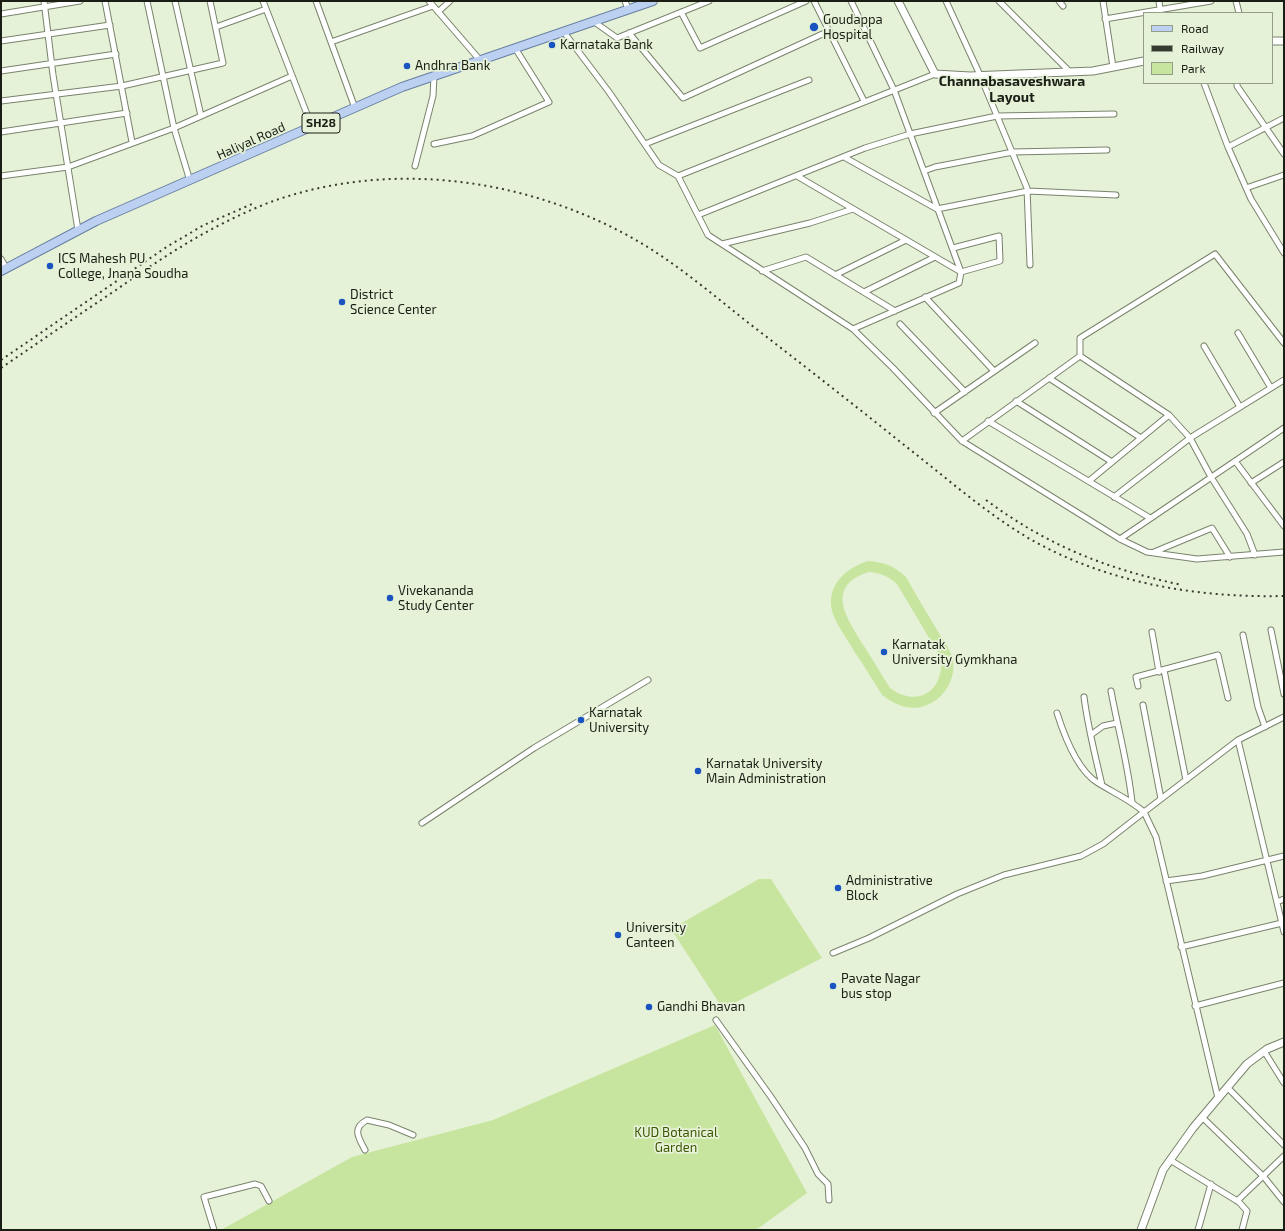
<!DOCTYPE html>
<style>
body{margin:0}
#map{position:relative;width:1285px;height:1231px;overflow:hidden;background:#e6f2d8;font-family:"Exo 2",sans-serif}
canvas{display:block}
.frame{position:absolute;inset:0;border:2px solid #1a1e15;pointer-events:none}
.legend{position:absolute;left:1143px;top:12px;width:130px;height:72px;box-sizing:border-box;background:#e6f2d8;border:1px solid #949d8a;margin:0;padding:5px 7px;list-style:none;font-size:12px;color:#1a1e15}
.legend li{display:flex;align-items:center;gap:8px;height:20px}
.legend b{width:20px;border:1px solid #949d8a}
</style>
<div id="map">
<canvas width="1285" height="1231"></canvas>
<div class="frame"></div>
<ul class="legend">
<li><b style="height:5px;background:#bcd0f2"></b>Road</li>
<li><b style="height:5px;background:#363b30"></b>Railway</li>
<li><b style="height:11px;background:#c8e59f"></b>Park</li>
</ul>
</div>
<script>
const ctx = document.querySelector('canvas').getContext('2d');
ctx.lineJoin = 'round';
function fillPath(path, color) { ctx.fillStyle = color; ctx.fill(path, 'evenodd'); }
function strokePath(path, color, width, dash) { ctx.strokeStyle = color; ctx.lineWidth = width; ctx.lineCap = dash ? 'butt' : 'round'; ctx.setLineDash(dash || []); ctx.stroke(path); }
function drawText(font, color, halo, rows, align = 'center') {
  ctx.font = font + ' "Exo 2",sans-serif'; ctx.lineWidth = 3.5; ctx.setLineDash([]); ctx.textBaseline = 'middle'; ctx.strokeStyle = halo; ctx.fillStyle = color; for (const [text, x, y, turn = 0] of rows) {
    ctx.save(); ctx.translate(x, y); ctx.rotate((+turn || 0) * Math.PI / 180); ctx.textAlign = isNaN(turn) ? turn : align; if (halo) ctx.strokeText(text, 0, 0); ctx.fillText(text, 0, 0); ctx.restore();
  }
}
const green = new Path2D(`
 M868 561C884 562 894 566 906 577 916 595 927 613 937 630 942 638 948 646 951 654 959 674 946 698 927 705 910 712 895 705 882 695 873 680 864 666 854 651 848 640 840 630 835 619 822 591 842 569 868 561ZM869 572C881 573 888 576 897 584L941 658C944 692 917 708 890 688 881 674 873 660 864 646 848 620 823 586 869 572Z
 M759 879H771L822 958 723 1009 671 929Z
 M715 1025 807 1193 756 1230H221L352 1157 493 1120Z`);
const street = new Path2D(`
 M44 1 53 75 78 230
 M105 1 132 142
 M147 1 174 128 190 181
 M175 1 201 116
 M263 1 312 127
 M316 1 355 108
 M429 1 479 59
 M625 1 628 9
 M814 1 864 101
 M851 1 894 90 961 272 959 283 853 329
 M946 1 980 75 1027 188 1030 265
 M999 1 1070 72
 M1059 1 1063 6
 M1103 1 1113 67
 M1159 1 1160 9
 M1236 1 1239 13
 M438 12 450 1
 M681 12 700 48 806 1
 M1 14 80 1
 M1105 19 1211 1
 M593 21 617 38 709 1
 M216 27 266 9
 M563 31 609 92 659 165 678 176 708 235 853 329 893 368 962 441 1120 539 1147 552 1197 559 1284 552
 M629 33 683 98 829 31
 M1 41 110 25
 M331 42 433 6
 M1 71 116 54
 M1204 83 1228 147 1251 199 1284 253
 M1237 83V86L1284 154
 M1 101 122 86 223 63 210 1
 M1 132 127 113
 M434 144 472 136 549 102 515 48
 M645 144 809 80
 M1228 147 1284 118
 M844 157 937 209 1028 191 1116 195
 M415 166 433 96 434 76
 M924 171 935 167 1013 152 1107 150
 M1 176 68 167 174 128 292 76
 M678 176 935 74
 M797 176 961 272 1000 261 999 236 953 248
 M1246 188 1284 175
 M698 215 865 148 910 134 997 116 1114 114
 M722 244 810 223 853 209
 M1 259 6 268
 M762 271 806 257 895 311
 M835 275 906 240
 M864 292 935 257
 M925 297 994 371
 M900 324 965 392
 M1238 333 1271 388
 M1284 343 1215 254 1080 338V356L1169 415 1190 438 1284 380
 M1204 346 1240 407
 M1049 378 1141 438
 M1016 401 1112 462
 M934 413 1035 343
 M988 421 1150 518
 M962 441 1080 356
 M1235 461 1284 526
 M1089 481 1169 415
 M1251 483 1284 462
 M1114 497 1190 438 1211 477 1247 534 1255 555
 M1120 539 1284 428
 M1154 552 1212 528 1230 557
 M1271 630 1284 694
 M1152 632 1159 672
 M1243 635 1258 707 1265 727
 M1164 670 1186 780
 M1138 686 1136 677 1218 655 1228 698
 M1111 691C1118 729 1128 764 1132 802
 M1084 697C1088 728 1095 755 1102 785
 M1143 705 1161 799
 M1092 734 1103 726 1117 723
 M1238 740 1284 932
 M422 823 534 748 648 680
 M1166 881 1202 876 1284 856
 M1277 902 1284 899
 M1181 947 1282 923
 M833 953 869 938 957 894 1004 875 1081 856 1103 844 1144 812C1129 799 1114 793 1098 783 1078 771 1064 735 1057 713
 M1195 1006 1284 983
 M716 1020 771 1097 805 1148 818 1174 828 1184 829 1200
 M1264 1051 1284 1083
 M1227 1087 1284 1145
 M1218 1098 1156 837 1144 812 1238 740 1284 717
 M1202 1117 1264 1177 1284 1202
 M365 1150C358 1137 352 1128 367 1120L389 1125 413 1135
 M1170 1160 1239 1202 1247 1211 1242 1230
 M1237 1201 1284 1156
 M214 1230 204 1197 255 1184 261 1186 269 1201
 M1198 1230 1211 1184`);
const secondary = new Path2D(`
 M898 1 935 74 970 76 1093 71 1144 61
 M1272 41H1284
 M1141 1230 1163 1170 1193 1128 1247 1064 1267 1049 1284 1042`);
const primary = new Path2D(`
 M1 271 96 221 402 87 653 1`);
const rail = new Path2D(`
 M1 360 168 246 204 225 252 204
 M1 368C39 342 77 316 116 290 164 256 212 225 268 203 389 158 531 178 641 243 678 265 712 294 746 321 802 364 858 408 913 452 951 482 989 515 1030 539 1107 583 1197 598 1284 596
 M986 500C1048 546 1107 569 1182 585`);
const markers = [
 [814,27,5,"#1a54c0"],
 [552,45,4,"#1a54c0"],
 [407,66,4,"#1a54c0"],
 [50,266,4,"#1a54c0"],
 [342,302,4,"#1a54c0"],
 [390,598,4,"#1a54c0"],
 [884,652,4,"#1a54c0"],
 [581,720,4,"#1a54c0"],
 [698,771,4,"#1a54c0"],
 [838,888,4,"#1a54c0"],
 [618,935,4,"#1a54c0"],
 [833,986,4,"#1a54c0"],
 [649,1007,4,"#1a54c0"]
];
const shields = [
 [321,123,38]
];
const shieldNames = [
 ["SH28",321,123]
];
const poiNames = [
 ["Goudappa",823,20],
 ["Hospital",823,35],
 ["Karnataka Bank",560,45],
 ["Andhra Bank",415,66],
 ["ICS Mahesh PU",58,259],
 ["College, Jnana Soudha",58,274],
 ["District",350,295],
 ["Science Center",350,310],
 ["Vivekananda",398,591],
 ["Study Center",398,606],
 ["Karnatak",892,645],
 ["University Gymkhana",892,660],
 ["Karnatak",589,713],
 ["University",589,728],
 ["Karnatak University",706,764],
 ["Main Administration",706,779],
 ["Administrative",846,881],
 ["Block",846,896],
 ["University",626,928],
 ["Canteen",626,943],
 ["Pavate Nagar",841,979],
 ["bus stop",841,994],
 ["Gandhi Bhavan",657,1007]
];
const streetNames = [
 ["Haliyal Road",251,141,-24]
];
const parkNames = [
 ["KUD Botanical",676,1133],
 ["Garden",676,1148]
];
const neighbourhoodNames = [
 ["Channabasaveshwara",1012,81],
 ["Layout",1012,97]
];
fillPath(green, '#c8e59f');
strokePath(street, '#79836c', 7);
strokePath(secondary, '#79836c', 9);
strokePath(primary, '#677e9f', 10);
strokePath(street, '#fff', 5);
strokePath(secondary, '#fff', 7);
strokePath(primary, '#bcd0f2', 8);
strokePath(rail, '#363b30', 2, [2, 4]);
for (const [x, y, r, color] of markers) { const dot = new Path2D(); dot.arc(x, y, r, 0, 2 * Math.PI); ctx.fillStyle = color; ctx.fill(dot); strokePath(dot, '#e6f2d8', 1.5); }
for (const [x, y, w] of shields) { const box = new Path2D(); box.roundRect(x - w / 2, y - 10, w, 20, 3); ctx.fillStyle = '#e6f2d8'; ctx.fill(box); strokePath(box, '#1a1e15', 1); }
drawText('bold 12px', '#1a1e15', null, shieldNames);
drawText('13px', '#1a1e15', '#e6f2d8', poiNames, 'left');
drawText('13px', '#1a1e15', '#e6f2d8', streetNames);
drawText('13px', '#3e5703', '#e6f2d8', parkNames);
drawText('bold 14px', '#1a1e15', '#e6f2d8', neighbourhoodNames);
</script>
